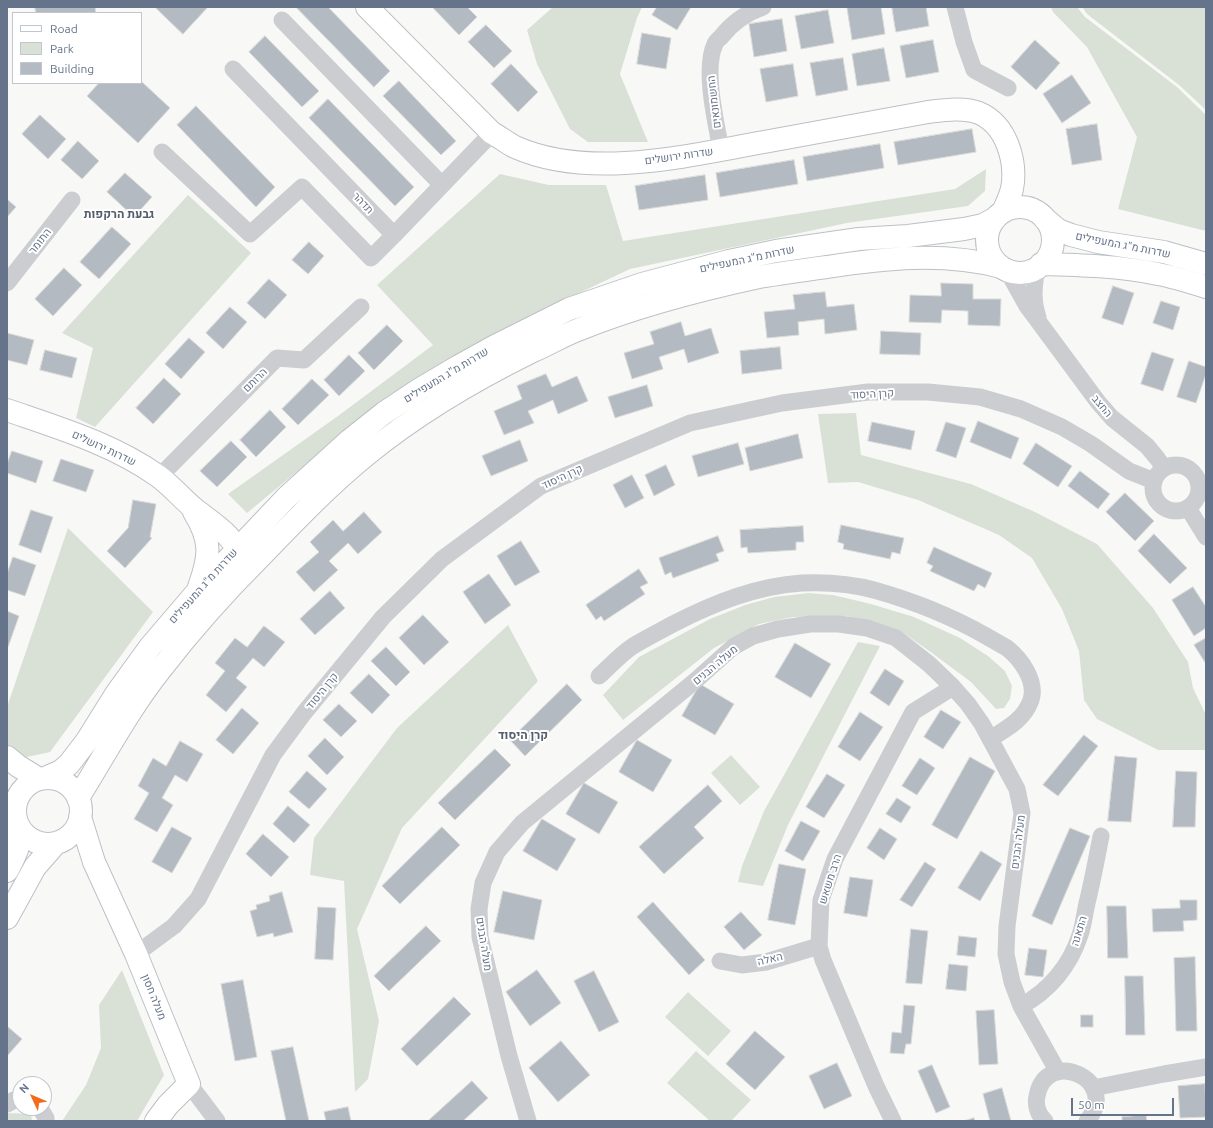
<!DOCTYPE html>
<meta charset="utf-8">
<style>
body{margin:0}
#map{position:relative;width:1213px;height:1128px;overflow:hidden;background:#f8f9f6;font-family:Ubuntu,sans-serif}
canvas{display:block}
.frame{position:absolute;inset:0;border:8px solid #65748a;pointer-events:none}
.legend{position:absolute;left:12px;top:12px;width:130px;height:72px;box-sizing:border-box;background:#fff;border:1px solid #c1c7d0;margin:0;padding:5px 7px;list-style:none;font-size:12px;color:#65748a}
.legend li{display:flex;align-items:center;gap:8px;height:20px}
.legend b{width:20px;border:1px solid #c1c7d0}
.north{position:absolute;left:12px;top:1076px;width:40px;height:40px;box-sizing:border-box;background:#fff;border:1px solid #c1c7d0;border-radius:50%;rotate:314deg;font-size:11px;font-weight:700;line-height:16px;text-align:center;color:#65748a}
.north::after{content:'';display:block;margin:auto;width:14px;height:18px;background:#f26c1d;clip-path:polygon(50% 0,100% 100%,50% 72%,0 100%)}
.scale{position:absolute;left:1071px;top:1098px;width:103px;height:18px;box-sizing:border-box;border:2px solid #65748a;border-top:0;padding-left:5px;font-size:12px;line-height:14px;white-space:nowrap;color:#65748a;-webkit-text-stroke:3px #fff;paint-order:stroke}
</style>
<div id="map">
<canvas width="1213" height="1128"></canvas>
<div class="frame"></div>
<ul class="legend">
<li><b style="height:5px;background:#fff"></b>Road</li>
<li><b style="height:11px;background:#d9e1d6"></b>Park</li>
<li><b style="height:11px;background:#b3bac1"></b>Building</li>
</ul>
<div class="north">N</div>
<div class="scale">50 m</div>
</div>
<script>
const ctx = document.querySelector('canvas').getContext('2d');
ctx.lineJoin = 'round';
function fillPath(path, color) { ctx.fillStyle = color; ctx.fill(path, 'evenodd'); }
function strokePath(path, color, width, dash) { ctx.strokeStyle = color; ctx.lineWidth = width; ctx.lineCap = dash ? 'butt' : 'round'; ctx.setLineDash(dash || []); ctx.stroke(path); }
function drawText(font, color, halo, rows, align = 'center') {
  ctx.font = font + ' Ubuntu,Heebo,sans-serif'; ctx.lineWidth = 4; ctx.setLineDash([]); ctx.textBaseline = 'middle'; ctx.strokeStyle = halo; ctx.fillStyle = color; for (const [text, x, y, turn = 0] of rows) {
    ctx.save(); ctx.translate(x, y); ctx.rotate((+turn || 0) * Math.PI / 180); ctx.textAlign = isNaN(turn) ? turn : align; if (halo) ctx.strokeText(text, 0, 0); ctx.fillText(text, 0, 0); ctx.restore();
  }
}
const green = new Path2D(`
 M553 7H642L637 18 620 74 648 142H588L570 129 537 64 527 30Z
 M1051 7H1077L1085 17 1177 87 1206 115V231L1118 209 1137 137 1087 47 1053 12Z
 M1082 7H1206V110L1179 85 1087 14Z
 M986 169 985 191 968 206 847 223 630 269 499 331 345 432 247 513 228 494 338 416 433 345 377 285 500 174 549 185H606L623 241 955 189Z
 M188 195 251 253 95 427 76 418 93 348 62 333Z
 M856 413 861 455 971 484 1035 512 1097 544 1153 608 1188 662 1193 688 1206 715V750H1158L1097 719 1084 700 1079 651 1062 609 1032 558 999 535 918 500 858 482 828 483 818 414Z
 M68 528 153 612 50 752 18 759 7 745V707Z
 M809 593 833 595 871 604 914 617 960 638 988 656 1005 671 1012 686 1010 699 1004 708 996 709 971 682 932 653 902 632 871 621 845 616 793 617 759 624 714 648 623 720 603 695 639 657 710 619 745 605 774 597Z
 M508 625 538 681 402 828 357 929 379 1021 368 1079 355 1092 344 881 310 875 314 838 397 728Z
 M858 642 880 646 788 825 763 886 738 882 742 866 764 811Z
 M731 755 760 787 740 805 711 773Z
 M122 970 164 1075 137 1121H62L86 1085 101 1048 99 1005Z
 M688 992 731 1031 708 1056 665 1017Z
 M696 1051 751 1100 731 1121H710L667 1083Z
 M7 1113 31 1114 32 1121H7Z`);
const building = new Path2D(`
 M35 7H95L96 13H36Z
 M155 7H208L183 34Z
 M296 7H328L390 71 374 87Z
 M433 7H467L477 17 459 35 433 8Z
 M657 7H691L677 30 652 15Z
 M851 7H881L885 34 852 40 847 8Z
 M892 7H926L929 26 896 32Z
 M828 10 834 43 801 49 795 16Z
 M782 19 787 51 754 57 749 24Z
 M486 25 512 51 494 68 468 42Z
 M642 33 671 38 666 69 637 64Z
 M265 36 319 91 302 107 249 52Z
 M933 40 939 72 906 78 900 46Z
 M1035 40 1060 63 1036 90 1011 67Z
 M884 48 890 81 857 86 852 54Z
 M843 58 848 90 816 96 810 63Z
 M511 64 538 92 518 112 491 84Z
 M793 64 798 96 766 102 760 69Z
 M1072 75 1091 103 1062 123 1043 94Z
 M141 81 170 108 138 143 87 96 99 83H141Z
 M399 81 456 141 441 155 383 96Z
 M328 99 414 187 395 206 309 118Z
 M196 106 275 187 256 207 177 125Z
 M40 115 66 139 48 159 22 134Z
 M1097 124 1102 160 1072 165 1066 129Z
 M972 129 976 152 898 165 894 142Z
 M78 141 99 161 82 179 61 160Z
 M880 144 884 168 807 181 803 157Z
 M794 160 798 184 720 197 716 173Z
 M125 173 152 197 134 217 107 192Z
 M705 175 708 200 639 210 635 186Z
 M7 199 16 207 7 217Z
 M112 227 131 244 99 279 80 262Z
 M309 242 324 256 308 274 292 260Z
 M64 268 82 285 53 316 35 299Z
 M269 279 287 295 265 319 247 303Z
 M941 283 973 284V299H1001L1000 326 968 325V311L942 310 941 323 909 322 910 295 941 296Z
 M1113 286 1134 293 1123 325 1102 318Z
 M825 292 827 307 854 304 857 330 825 334 824 319 798 322 799 335 767 338 764 312 795 309 793 295Z
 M1161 301 1180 307 1173 330 1153 323Z
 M230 307 247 322 223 349 206 333Z
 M681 322 685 336 711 328 719 353 688 363 684 349 659 357 663 369 632 379 624 353 654 344 650 332Z
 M387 325 403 341 374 370 358 353Z
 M881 331 921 333 920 355 880 354Z
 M7 333 34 340 27 365 7 360Z
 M189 338 205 352 181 379 165 364Z
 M780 347 782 369 742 374 740 351Z
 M45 350 77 358 72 378 40 370Z
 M1152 352 1174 359 1163 391 1141 384Z
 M349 355 365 371 339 396 324 380Z
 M1189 361 1206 367V374L1196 403 1177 397Z
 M546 374 552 387 577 376 588 401 558 414 553 400 528 411 534 423 504 435 494 411 522 399 517 386Z
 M164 378 181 394 153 424 136 408Z
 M312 379 329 395 298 425 282 409Z
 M647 385 653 406 615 418 608 397Z
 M270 410 286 427 256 457 240 440Z
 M978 421 1019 438 1011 459 970 442Z
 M872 422 915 431 911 450 868 441Z
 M946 422 966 428 956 458 936 451Z
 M798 434 803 458 750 471 745 448Z
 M520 440 528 461 491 476 482 456Z
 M231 441 247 457 217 487 200 471Z
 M738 443 744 464 698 477 692 456Z
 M1036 443 1072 466 1058 487 1023 464Z
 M12 451 43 461 36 483 7 473V464Z
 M61 459 94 470 86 492 53 481Z
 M666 465 675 485 654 496 645 475Z
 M1080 471 1110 494 1098 509 1068 486Z
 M632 475 644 498 625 508 613 485Z
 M1125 493 1154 521 1135 541 1106 512Z
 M133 500 156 504 150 537 152 538 125 568 107 551 128 528Z
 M31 510 53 517 41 553 19 545Z
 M364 512 382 532 358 554 348 543 329 561 338 570 314 592 296 572 319 552 310 542 333 520 343 531Z
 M841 525 904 538 900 554 892 552 890 559 843 549 844 544 838 542Z
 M803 526 804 542H796V550L748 553 747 547 741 548 740 530Z
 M1154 534 1187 568 1170 584 1138 551Z
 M718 536 724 551 716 554 719 561 673 578 671 572 665 575 659 558Z
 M521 541 540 572 515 586 497 556Z
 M934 547 992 573 985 588 978 584 974 591 930 571 933 566 927 563Z
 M13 557 36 565 25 596 7 590V574Z
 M639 569 648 583 640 587 645 594 604 621 601 616 596 620 586 605Z
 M489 574 511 605 485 624 463 592Z
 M1193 587 1206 607V628L1194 636 1172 600Z
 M330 591 345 608 315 635 300 619Z
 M7 611 19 616 8 647H7Z
 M423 615 449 642 424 665 399 638Z
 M264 626 285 642 264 667 253 658 236 678 247 687 226 712 206 695 225 671 215 663 235 638 247 647Z
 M1206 638V664L1194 645Z
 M795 643 831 664 811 698 775 677Z
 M386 647 410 672 396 686 371 661Z
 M885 669 904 681 889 706 870 693Z
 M369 674 390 695 372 714 350 693Z
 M567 684 582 700 525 756 510 740Z
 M700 684 734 704 715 735 682 716Z
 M339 704 357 721 341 737 323 720Z
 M242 708 259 723 233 754 216 740Z
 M941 710 961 722 943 749 924 737Z
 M860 712 883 727 860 761 838 747Z
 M1084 735 1098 746 1058 796 1043 785Z
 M325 738 344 757 327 775 308 756Z
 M637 740 672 760 653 792 619 772Z
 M180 741 203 754 187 782 175 775 162 798 173 805 157 832 134 819 149 793 138 786 153 758 166 766Z
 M495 749 511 765 455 820 438 803Z
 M1115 756 1137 758 1131 822 1108 821Z
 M970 757 995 771 957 839 932 825Z
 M920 758 935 768 917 795 902 786Z
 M307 771 327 789 309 809 289 792Z
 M1176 771 1197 772 1195 827H1173Z
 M827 774 845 785 824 818 806 807Z
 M584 783 618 802 599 834 566 814Z
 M708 785 722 801 694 827 704 838 664 874 639 847Z
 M897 798 911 807 901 823 886 814Z
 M288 806 310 825 294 843 273 824Z
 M542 819 576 839 557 871 523 851Z
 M801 821 820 831 803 861 785 851Z
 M172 827 192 838 172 873 152 862Z
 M442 827 460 845 400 904 382 886Z
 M880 828 897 839 884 860 867 848Z
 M1070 828 1090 836 1052 925 1032 916Z
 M263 834 289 857 271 877 246 854Z
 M981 851 1002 864 980 901 958 888Z
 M925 862 936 869 912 907 900 900Z
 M779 864 806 869 795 925 768 920Z
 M850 877 873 880 867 917 844 913Z
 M503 891 542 900 534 940 494 932Z
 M282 892 293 932 274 937 273 933 257 937 250 911 257 909 256 905 270 901 269 896Z
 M1180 900H1197V920L1183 921 1184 931 1153 932 1152 909 1180 908Z
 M653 902 705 960 689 975 637 917Z
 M1107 906H1126L1128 958H1108Z
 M318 907 336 908 333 960 315 959Z
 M741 912 762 935 744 950 724 927Z
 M426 926 441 941 389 991 374 976Z
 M911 929 928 931 922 984 906 983Z
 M959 936 977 938 975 957 957 955Z
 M1029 948 1047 950 1043 977 1025 975Z
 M1195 957 1197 1031H1176L1174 958Z
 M949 964 968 966 966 991 946 989Z
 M537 970 561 1003 530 1026 506 992Z
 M594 971 619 1022 599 1032 574 981Z
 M1125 976H1143L1145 1035H1126Z
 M243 980 257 1057 235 1061 221 984Z
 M454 997 471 1014 417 1066 401 1049Z
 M904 1005 915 1006 911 1044H906L904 1054 890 1053 892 1032 901 1033Z
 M994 1010 998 1064 979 1065 976 1011Z
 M1081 1015H1093V1027H1081Z
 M7 1026 22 1039 8 1055 7 1054Z
 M755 1031 785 1057 755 1090 726 1064Z
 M561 1041 590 1075 558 1102 529 1068Z
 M293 1047 309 1121H286L271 1051Z
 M837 1063 852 1096 824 1109 809 1076Z
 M932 1065 950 1107 936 1113 918 1071Z
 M472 1081 488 1098 463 1121H428Z
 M1205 1084 1206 1117 1180 1118 1178 1086Z
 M1002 1088 1011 1121H990L983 1094Z
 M348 1107 351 1121H326L324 1112Z
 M1146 1115 1147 1121H1122V1117Z
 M974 1118 975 1121H964Z`);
const street = new Path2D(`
 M955 7 964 42 974 70 1008 88
 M282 20 442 185
 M233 69 394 235 492 133
 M721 150C716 122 703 69 715 44 716 41 719 39 721 37 732 23 746 13 763 7
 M162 152 250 234 302 187 371 258 394 235
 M1037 268C1034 285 1032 300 1038 317
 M1007 270 1027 306 1098 402 1112 418 1147 446 1157 458 1164 468
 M7 283 72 200
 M1153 488a23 23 0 1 1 46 0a23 23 0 1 1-46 0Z
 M159 477 277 358 304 360 361 307
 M1188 508 1206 537
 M599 676C610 666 621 654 633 646 646 638 660 631 673 624 714 603 756 586 802 583 825 582 852 584 874 590 913 601 951 616 986 636 993 640 1000 644 1007 648 1021 659 1037 681 1031 700 1024 720 1006 729 990 739
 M136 954 174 926 198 899 273 755 304 713 383 617 442 559 541 486 690 423 782 403 868 392H928L980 397 1021 409 1062 427 1091 444 1129 471 1154 481
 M720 961 742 965 766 962 819 946
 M1021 1006C1049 991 1070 966 1080 935 1084 923 1085 910 1088 899 1093 878 1097 857 1101 836
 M189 1084 217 1121
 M1093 1088 1164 1074 1206 1067
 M7 1104 14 1100H20
 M40 1108 46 1118V1121
 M528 1121 509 1056 480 937 479 909 483 883 497 852 522 823 695 681 733 647 753 636 778 629 810 624H839L867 628 896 638 929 664 953 687 968 704 982 724 1017 789 1022 813 1007 926 1006 954 1012 982 1021 1006 1058 1072
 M893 1121 876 1086 823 960 819 946 821 900 835 859 913 712 953 687
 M1045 1121C1038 1115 1035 1105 1037 1096 1046 1046 1122 1080 1087 1121`);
const secondary = new Path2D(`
 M367 7 492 133C500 137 507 143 515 147 589 180 687 156 764 142 818 132 873 122 928 112 944 110 964 107 979 113 1007 125 1017 162 1012 189 1010 197 1006 205 1003 212
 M987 240a33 33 0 1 1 66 0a33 33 0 1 1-66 0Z
 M1045 219 1058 230 1071 235 1098 242 1164 252 1206 264
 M1041 264C1080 265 1120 266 1158 274 1174 277 1190 282 1206 287
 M7 410C59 428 113 444 158 476 172 486 183 500 197 511 214 524 239 539 241 562
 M194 512C212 541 210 556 199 587
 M7 757 18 766 39 779
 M45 778 61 771 69 764 86 742 116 694 150 647 197 592 286 498 350 440 384 413 420 389 459 366 495 346 569 309 642 284 729 261 776 251 859 239 908 236 964 229 983 225 994 219
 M15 811a33 33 0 1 1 66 0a33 33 0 1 1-66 0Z
 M78 798C105 755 129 709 161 669 191 630 224 593 259 558 293 523 327 487 365 456 416 414 474 380 533 351 549 344 564 335 580 329 637 306 699 290 759 277 782 273 804 270 827 267 884 258 944 252 1001 267
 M80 817 94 862 136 954 189 1084 168 1105 156 1121
 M7 871C17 852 23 843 16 821
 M7 918 35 867 56 843`);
const streetNames = [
 ["החשמונאים",714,102,-97],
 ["שדרות ירושלים",679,156,-8],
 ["תדהר",363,203,46],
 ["התומר",40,241,-52],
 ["שדרות מ\"ג המעפילים",1123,245,11],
 ["שדרות מ\"ג המעפילים",747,259,-12],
 ["שדרות מ\"ג המעפילים",446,375,-31],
 ["הרותם",255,380,-45],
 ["קרן היסוד",872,394,-3],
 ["החצב",1102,406,50],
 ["שדרות ירושלים",104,448,25],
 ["קרן היסוד",562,477,-25],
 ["שדרות מ\"ג המעפילים",203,586,-48],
 ["מעלה הבנים",715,665,-40],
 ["קרן היסוד",322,691,-51],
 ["מעלה הבנים",1018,842,-83],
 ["הרב משאש",830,879,-72],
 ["התאנה",1079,931,-73],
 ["מעלה הבנים",484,944,81],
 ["האלה",770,959,-13],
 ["מעלה חסון",154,997,68]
];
const neighbourhoodNames = [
 ["גבעת הרקפות",119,214],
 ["קרן היסוד",523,735]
];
fillPath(green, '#d9e1d6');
fillPath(building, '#b3bac1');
strokePath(building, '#dadbd8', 1);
strokePath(secondary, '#bcc0c6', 24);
strokePath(street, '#cbcdd1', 17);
strokePath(secondary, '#fff', 22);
drawText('11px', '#65748a', '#fff', streetNames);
drawText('bold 12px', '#545f6e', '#fff', neighbourhoodNames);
</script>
